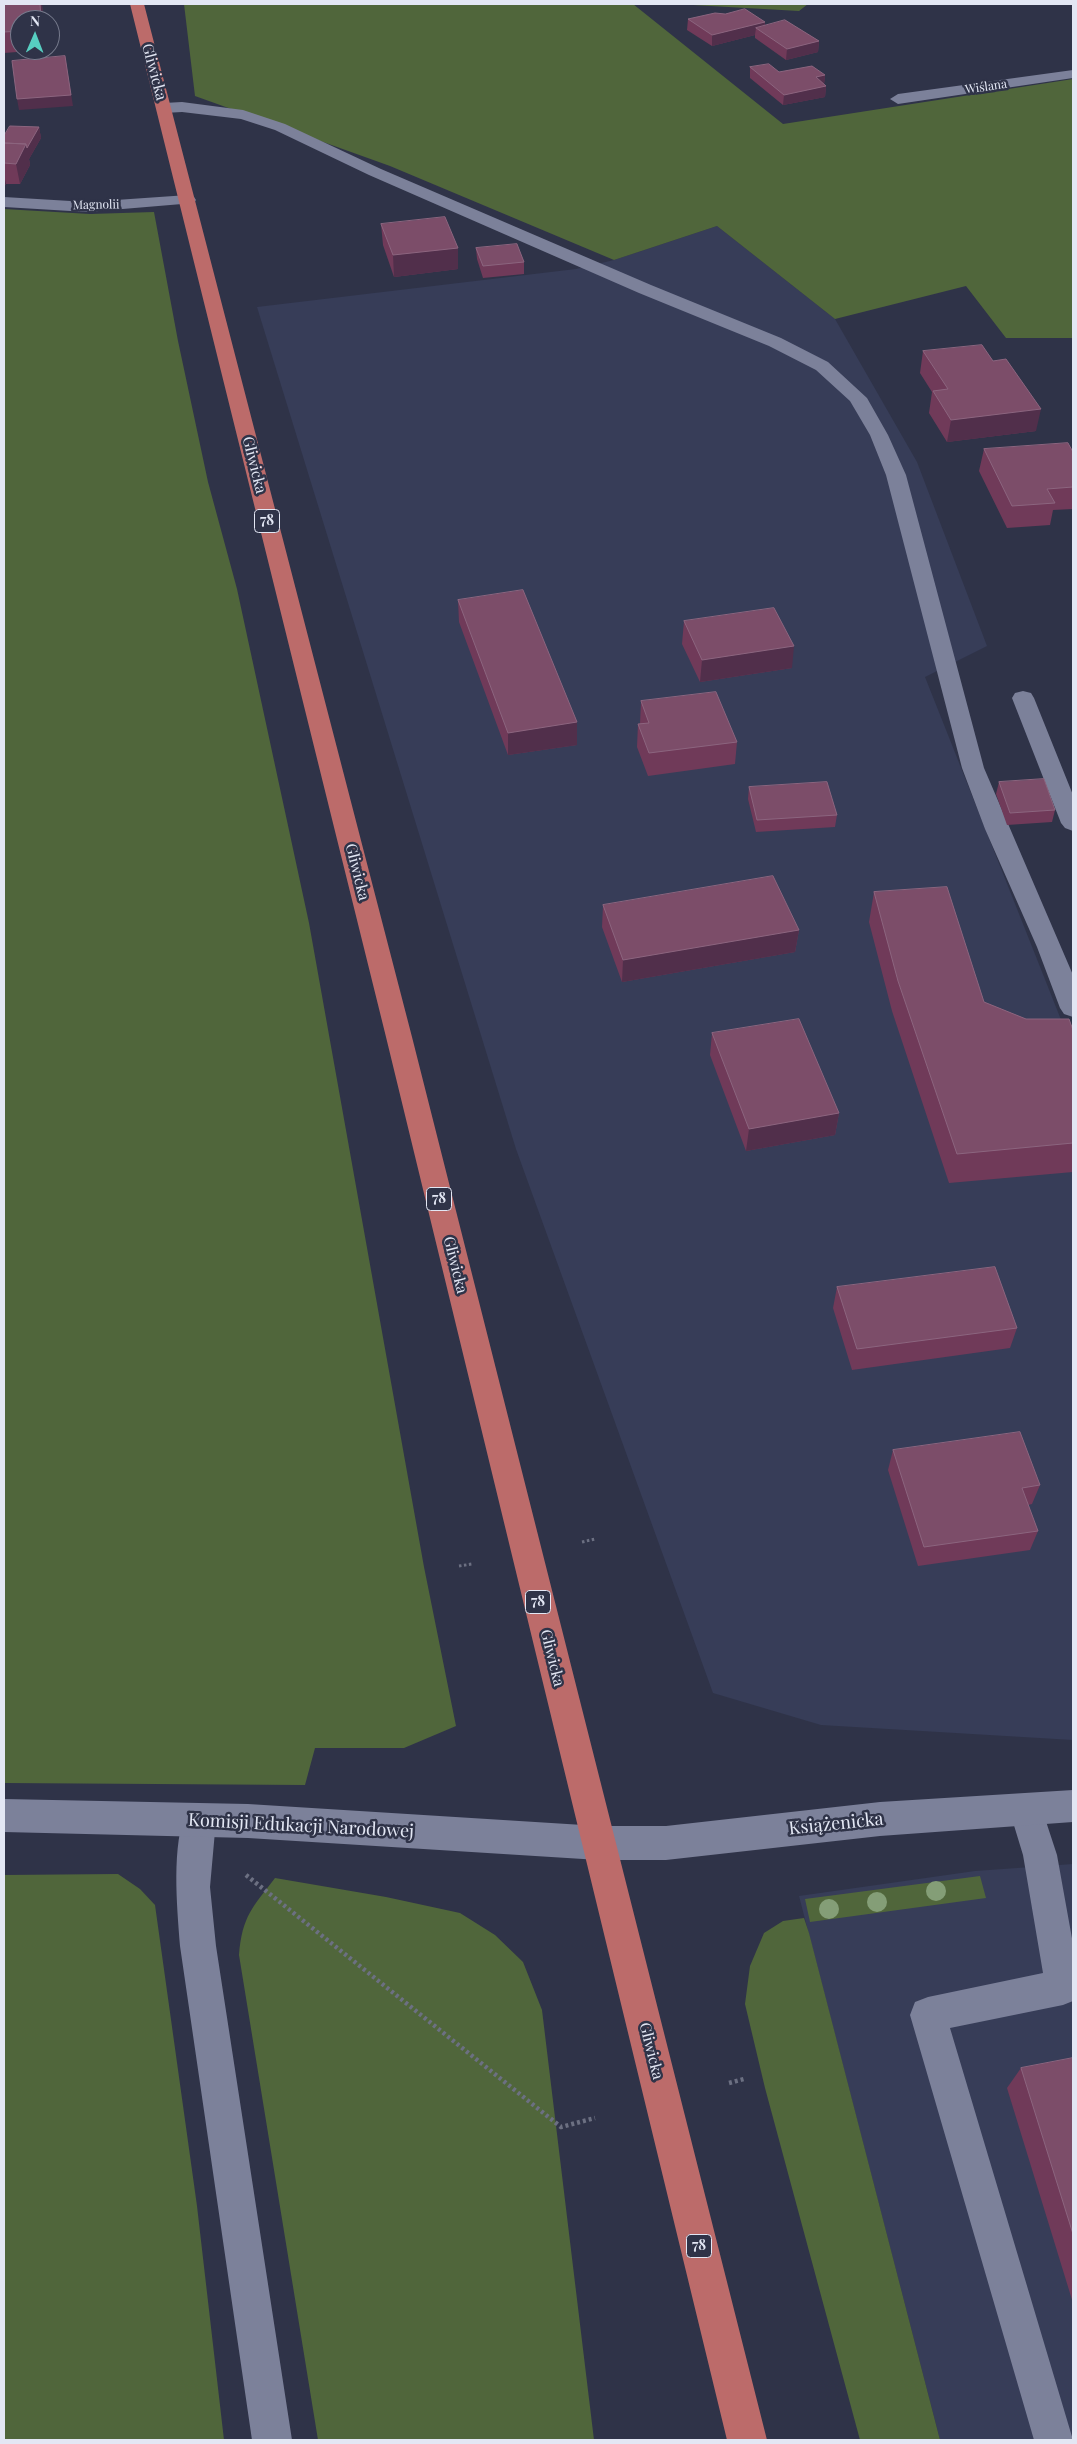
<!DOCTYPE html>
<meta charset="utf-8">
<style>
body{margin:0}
#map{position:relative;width:1077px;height:2444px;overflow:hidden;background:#2f3348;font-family:"Playfair Display",serif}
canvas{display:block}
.frame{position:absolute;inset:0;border:5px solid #e3e7f4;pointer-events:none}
.north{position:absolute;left:10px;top:10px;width:50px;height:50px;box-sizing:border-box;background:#2f3348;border:1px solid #777b8d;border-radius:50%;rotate:1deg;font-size:14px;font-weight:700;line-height:20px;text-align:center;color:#e3e7f4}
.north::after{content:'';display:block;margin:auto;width:18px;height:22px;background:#57cec1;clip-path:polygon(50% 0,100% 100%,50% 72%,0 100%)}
</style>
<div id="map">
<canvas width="1077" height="2444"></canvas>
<div class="frame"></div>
<div class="north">N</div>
</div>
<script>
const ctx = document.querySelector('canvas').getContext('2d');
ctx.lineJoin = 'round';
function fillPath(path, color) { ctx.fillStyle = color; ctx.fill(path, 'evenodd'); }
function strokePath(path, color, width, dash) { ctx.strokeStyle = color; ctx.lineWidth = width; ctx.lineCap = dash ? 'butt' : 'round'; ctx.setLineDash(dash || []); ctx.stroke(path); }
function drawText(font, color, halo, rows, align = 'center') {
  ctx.font = font + ' "Playfair Display",serif'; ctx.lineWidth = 5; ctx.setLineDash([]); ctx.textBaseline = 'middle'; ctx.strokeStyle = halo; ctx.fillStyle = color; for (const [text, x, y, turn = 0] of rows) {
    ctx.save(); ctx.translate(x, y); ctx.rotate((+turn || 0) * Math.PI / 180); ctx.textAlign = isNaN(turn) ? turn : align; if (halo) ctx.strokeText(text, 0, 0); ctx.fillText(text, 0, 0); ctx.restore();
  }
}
const built = new Path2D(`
 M717 226 835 319 917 462 987 646 925 677 1073 1050V1740L821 1725 713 1693 516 1149 257 307 576 269 614 260Z
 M1073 1864V2440H940L799 1896 975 1871Z`);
const green = new Path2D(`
 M184 4H633L783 124 1073 79V338H1006L966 286 835 319 717 226 614 260 390 166 195 96Z
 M696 4H808L799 11 693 5Z
 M4 209 90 214 154 212 178 341 208 482 237 589 309 923 424 1567 456 1726 404 1748H315L305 1785 4 1783Z
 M118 1874 140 1889 155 1905 197 2206 224 2440H4V1875Z
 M980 1876 986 1898 810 1922 805 1899Z
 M275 1878 386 1897 460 1913 495 1935 523 1962 542 2010 594 2440H318L239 1955C242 1916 253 1907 275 1878Z
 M804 1918 809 1933 940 2440H860L765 2088 745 2004 750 1966 764 1933 783 1921Z`);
const pathFar1 = new Path2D(`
 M582 1542 595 1539
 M459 1566 472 1564`);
const path = new Path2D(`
 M246 1875 561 2127 595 2118
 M729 2083 744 2079`);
const lane = new Path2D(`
 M182 102 243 110 285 124 381 169 651 285 781 338 828 362 867 398 888 435 906 475 984 768 1073 975V1017L1064 1014 1060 1008 1037 947 985 829 962 768 886 475 870 435 850 401 816 370 769 346 639 293 369 175 275 130 241 119 182 112 164 113 156 108 164 103Z
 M1023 691 1031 693 1034 698 1073 795V831L1065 828 1061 823 1012 698 1015 693Z
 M1026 1793 1038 1797 1057 1855 1073 1944V2001L1063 2005 950 2028 1073 2440H1034L910 2015 915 2002 928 1997 1043 1973 1023 1855 1009 1809 1014 1797Z
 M199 1803 211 1808 216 1820 210 1887 216 1946 292 2440H252L180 1946C177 1905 171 1846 187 1808Z`);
const street = new Path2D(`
 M1073 70V78L898 104 890 99 898 94Z
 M188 195 194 197 196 200 194 203 87 212 4 207V197L87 202Z
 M1073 1790V1822L880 1836 666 1860H599L248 1838 4 1832V1799L248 1804 599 1826H666L880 1802Z`);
const primary = new Path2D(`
 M130 4H144L412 1037 767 2440H727L386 1037Z`);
const trees = [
 [936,1891],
 [877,1902],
 [829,1909]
];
const wall = new Path2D(`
 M4 4H42L43 20H20V50H43L4 53Z
 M688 19 765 22V25L819 41 818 52 786 60 755 38V35L712 46 687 30Z
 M750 67 779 72 825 75 824 84 826 86 825 97 783 105 750 78Z
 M39 127 41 138 29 159 30 165 20 184H6L4 187V136Z
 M381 224 458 248V269L394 277 383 245Z
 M476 248 524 262V274L483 278 477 259Z
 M923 351 1036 431 947 442 929 413 932 392 920 373Z
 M984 449 1073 452V509L1053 510 1050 525 1007 528 979 471Z
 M458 600 577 722V745L508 755 459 622Z
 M684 621 792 668 700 682 682 644Z
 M641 701 737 742 735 764 648 776 637 747 638 724H640Z
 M999 782 1055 810 1052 822 1007 825 996 794Z
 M749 787 837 815 835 827 756 832 748 799Z
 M874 892 984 1002 1026 1019 1073 1030V1172L949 1183 892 1011 869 922Z
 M603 905 799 930 795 952 622 982 602 927Z
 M712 1033 839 1113 835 1135 746 1151 710 1055Z
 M837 1287 1017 1328 1010 1348 852 1370 833 1308Z
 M893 1450 1040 1485 1032 1504 1028 1505 1038 1531 1030 1550 918 1566 888 1470Z
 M1073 2058V2303L1007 2088 1021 2068Z`);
const shadedWall = new Path2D(`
 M40 4H42L43 20H41Z
 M765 22 764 33 756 28 755 35 712 46V35Z
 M819 41 818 52 786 60 787 49Z
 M65 56 73 106 19 110 17 99Z
 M825 75 824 86 816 77Z
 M826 86 825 97 783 105 784 95Z
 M39 127 41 138 29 159 30 165 20 184 16 164 26 144Z
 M4 175 6 184 4 187Z
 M458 248V269L394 277 393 255Z
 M1041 409 1036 431 947 442 951 420Z
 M794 646 792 668 700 682 702 660Z
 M577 722V745L508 755V733Z
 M799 930 795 952 622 982 623 960Z
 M839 1113 835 1135 746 1151 749 1129Z`);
const building = new Path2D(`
 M4 4H40L41 20H20V31L4 32Z
 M745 9 765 22 712 35 688 19 715 13 725 14Z
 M785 20 819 41 787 49 756 28Z
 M65 56 71 95 17 99 12 61Z
 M769 64 779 72 812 66 825 75 816 77 826 86 784 95 750 67Z
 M10 126 39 127 27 148 26 144 4 143V136Z
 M4 143 26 144 16 164 4 163Z
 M445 217 458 248 393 255 381 224Z
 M517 244 524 262 483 266 476 248Z
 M982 345 993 361 1006 359 1041 409 951 420 933 391 948 389 923 351Z
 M1068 443 1073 452V487L1047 489 1055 503 1012 506 984 449Z
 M523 590 577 722 508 733 458 600Z
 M774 608 794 646 702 660 684 621Z
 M716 692 737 742 649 753 638 724 649 723 641 701Z
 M1044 779 1055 810 1010 813 999 782Z
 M827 782 837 815 757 820 749 787Z
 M773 876 799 930 623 960 603 905Z
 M947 887 984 1002 1026 1019H1069L1073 1030V1143L957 1154 898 981 874 892Z
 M799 1019 839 1113 749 1129 712 1033Z
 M995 1267 1017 1328 857 1349 837 1287Z
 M1020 1432 1040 1485 1022 1488 1038 1531 924 1547 893 1450Z
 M1073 2058V2234L1021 2068Z`);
const farStreetnames = [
 ["Wiślana",986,87,-8],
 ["Magnolii",96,205,-1]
];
const shields = [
 [267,521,25],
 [439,1199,25],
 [538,1602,25],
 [699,2246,25]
];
const shieldNames = [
 ["78",267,521],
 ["78",439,1199],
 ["78",538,1602],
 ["78",699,2246]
];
const streetNames = [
 ["Gliwicka",154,72,75],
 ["Gliwicka",254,465,76],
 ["Gliwicka",357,872,76],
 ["Gliwicka",455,1265,76],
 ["Gliwicka",552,1658,76],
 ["Gliwicka",651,2051,76]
];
const nearStreetnames = [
 ["Książenicka",836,1824,-6],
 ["Komisji Edukacji Narodowej",301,1826,3]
];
fillPath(built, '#373d58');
fillPath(green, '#50663b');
strokePath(pathFar1, '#6c7082', 3, [2.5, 2.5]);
strokePath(path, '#6c7082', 4.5, [3, 3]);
fillPath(lane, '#7c819a');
fillPath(street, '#7c819a');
fillPath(primary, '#bc6b6a');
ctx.fillStyle = '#849e77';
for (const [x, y] of trees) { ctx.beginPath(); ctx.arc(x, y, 10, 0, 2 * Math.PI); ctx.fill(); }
fillPath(wall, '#703a59');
fillPath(shadedWall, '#512f4b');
fillPath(building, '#7c4d69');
strokePath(building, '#8c657f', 1);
drawText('12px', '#e3e7f4', '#2f3348', farStreetnames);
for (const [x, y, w] of shields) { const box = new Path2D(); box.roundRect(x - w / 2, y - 11.5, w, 23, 4); ctx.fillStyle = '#2f3348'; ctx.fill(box); strokePath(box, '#e3e7f4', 1); }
drawText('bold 14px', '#e3e7f4', null, shieldNames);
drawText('15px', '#e3e7f4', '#2f3348', streetNames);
drawText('18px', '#e3e7f4', '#2f3348', nearStreetnames);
</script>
